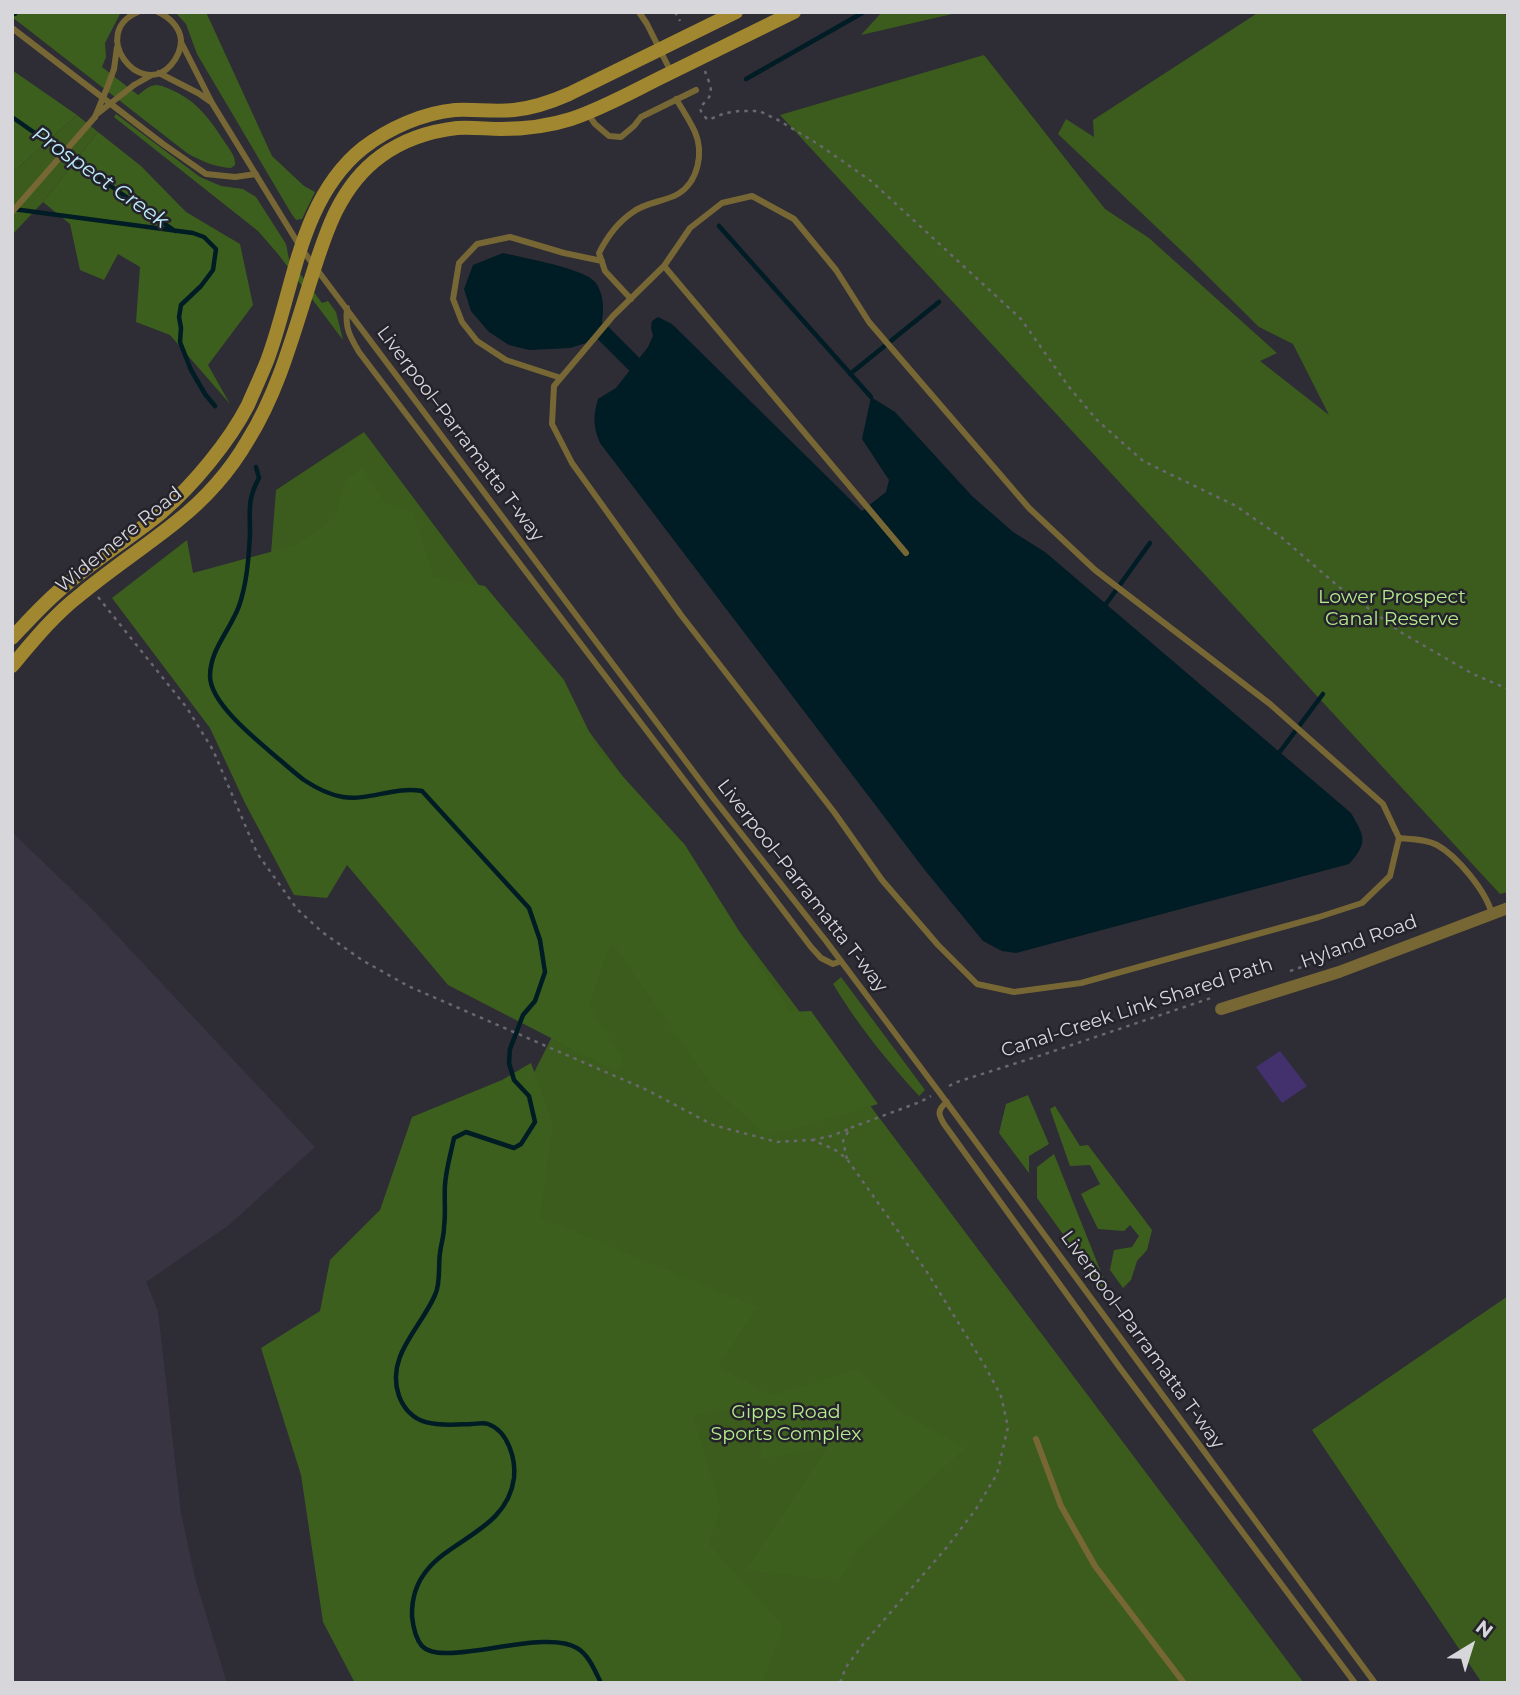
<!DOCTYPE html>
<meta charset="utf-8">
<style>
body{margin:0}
#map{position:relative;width:1520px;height:1695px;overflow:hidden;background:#2e2c34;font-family:Montserrat,sans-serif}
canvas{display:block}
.frame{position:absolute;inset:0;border:14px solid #d7d6db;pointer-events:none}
.north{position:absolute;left:1436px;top:1611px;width:70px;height:70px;-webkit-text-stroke:5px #24222a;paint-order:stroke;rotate:38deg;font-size:19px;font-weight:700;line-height:28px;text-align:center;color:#d7d6db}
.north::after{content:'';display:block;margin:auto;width:24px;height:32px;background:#d7d6db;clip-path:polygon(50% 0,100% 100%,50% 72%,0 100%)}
</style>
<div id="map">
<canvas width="1520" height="1695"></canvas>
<div class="frame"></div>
<div class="north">N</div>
</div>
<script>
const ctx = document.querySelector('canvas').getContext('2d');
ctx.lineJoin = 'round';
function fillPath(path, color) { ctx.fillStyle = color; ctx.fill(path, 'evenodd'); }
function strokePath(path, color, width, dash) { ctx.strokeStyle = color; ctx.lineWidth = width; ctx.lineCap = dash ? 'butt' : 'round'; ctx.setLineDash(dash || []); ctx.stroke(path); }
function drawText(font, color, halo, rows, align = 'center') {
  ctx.font = font + ' Montserrat,sans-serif'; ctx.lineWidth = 5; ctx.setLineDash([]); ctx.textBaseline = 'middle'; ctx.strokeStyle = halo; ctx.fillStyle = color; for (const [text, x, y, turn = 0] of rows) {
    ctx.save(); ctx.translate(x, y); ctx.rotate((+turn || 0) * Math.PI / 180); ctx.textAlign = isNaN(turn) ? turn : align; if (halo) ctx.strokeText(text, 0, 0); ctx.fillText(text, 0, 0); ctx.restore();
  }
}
const built = new Path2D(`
 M12 832 94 911 315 1147 229 1225 146 1282 158 1311 181 1513 195 1578 227 1683H12Z`);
const green = new Path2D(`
 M882 12H961L861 35Z
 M1259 12H1503L1508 18V892L1500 894 780 115 984 55 1105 209 1149 238 1277 353 1260 361 1329 415 1293 344 1259 327 1187 256 1058 134 1066 119 1094 137 1093 120Z
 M77 115 98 132 43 202 12 235V173Z
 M364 432 1304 1683H623L499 1142 559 1023 271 553 276 490Z
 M841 977 925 1090 919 1096C887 1061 857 1024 833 984Z
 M1508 1296V1683H1482L1312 1430Z`);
const forest = new Path2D(`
 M12 12H121L105 43 106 57 102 67 138 95C144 91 149 85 157 85 164 86 172 90 178 93 199 104 211 121 224 141 229 149 236 156 235 165L231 168C215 167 201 161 187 153L12 17Z
 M175 12H206L272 156 304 186 315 192 302 219 296 220 291 213 197 54 186 24Z
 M12 70 77 115 12 173Z
 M116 114 200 177 221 186 243 189 256 197 286 244 289 259 322 303 328 301 336 312 343 340 278 254 258 231 114 117Z
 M98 132 141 166 186 212 240 244 253 305 208 365 230 404 170 335 136 322 140 267 118 254 104 280 80 270 70 224 43 202Z
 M363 468 385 503 413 512 434 577 485 586 564 680 597 748 685 845 790 1012 811 1011 878 1104 793 1129 764 1134 712 1086 611 941 589 1006 624 1060 617 1072 448 985 347 865 327 898 294 895 245 803 210 728 112 598 187 540 193 573 296 545 335 518 346 478Z
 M531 1063 553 1124 540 1217 757 1307 718 1367 772 1395 857 1369 903 1413 965 1448 857 1550 839 1581 746 1570 828 1447 762 1459 754 1406 693 1415 721 1507 709 1544 784 1627 762 1683H355L323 1622 301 1475 261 1348 320 1311 330 1260 380 1210 412 1117 502 1080Z
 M1028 1095 1049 1144 1029 1156V1173L999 1133 1006 1104Z
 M1055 1106 1080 1146 1088 1145 1152 1230 1147 1250 1137 1261 1131 1280 1123 1288 1110 1270 1114 1250 1132 1247 1139 1236 1130 1225 1124 1231 1098 1229 1081 1194 1100 1184 1090 1165 1070 1166 1050 1109Z
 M1054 1154 1103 1277 1108 1297 1037 1198V1167Z`);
const water = new Path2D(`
 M503 253C523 258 585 268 596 283 606 298 603 315 601 331L586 343 570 348 529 350 509 345 489 332 471 311 464 289 473 265Z
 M658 317 672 324 862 511 886 492 889 480 862 439 871 397 895 412 972 496 1013 532 1045 552 1351 813C1364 836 1369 842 1349 864L1016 953 1002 951 983 941 924 869 600 443C593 427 593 416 598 399L616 388 648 347 653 336 651 328 652 321Z`);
const stream = new Path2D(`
 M15 14 16 12
 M746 79 864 12
 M12 117 175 231
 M13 209 193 233 204 237 216 249 213 270 201 286 181 305 179 317 181 328 180 342 191 370 205 394 215 406
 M719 226 871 397
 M850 374 939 302
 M256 467 259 478C247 500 250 510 250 534 249 554 248 573 243 592 241 601 238 610 234 617 225 636 210 653 210 676 210 704 259 742 280 760 288 767 296 774 304 780 316 788 330 795 343 797 369 801 395 786 422 791L529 908 540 940 545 972 535 1001 523 1015 510 1049 509 1063 514 1080 529 1096 535 1122 521 1144 514 1148 466 1132 454 1138C451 1153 446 1169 445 1185 444 1199 446 1213 444 1227 444 1236 441 1244 440 1253 438 1266 441 1283 435 1295 421 1328 385 1356 399 1396 412 1430 443 1425 472 1424 476 1424 483 1422 488 1424 508 1431 516 1459 514 1478 505 1546 410 1539 412 1616 413 1626 415 1638 422 1646 443 1669 543 1627 577 1648 589 1655 595 1671 601 1683
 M1106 604 1150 543
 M1279 753 1323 694`);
const canal = new Path2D(`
 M601 331 634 364`);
const building = new Path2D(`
 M1280 1051 1307 1086 1282 1103 1256 1067Z`);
const path = new Path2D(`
 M675 12 680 21
 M705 71C707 78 713 88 710 95 706 106 692 105 708 120L725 113 739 111H759L778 120 818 144 871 181 1021 319 1069 387 1097 420 1143 461 1236 506 1281 537 1339 587 1402 633 1473 674 1508 689
 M98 597 187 708 213 750 257 853 297 909 322 932 362 960 408 986 647 1090 713 1125 777 1142 812 1140 834 1149 847 1159 927 1272 985 1366 1001 1396 1008 1427 997 1474 976 1509 947 1547 865 1642 846 1667 840 1683
 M1290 971 1364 946
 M949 1086 957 1082 1042 1055 1211 998
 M812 1140 831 1136 849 1129
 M847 1159 843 1141 850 1128 920 1102 931 1096`);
const lane = new Path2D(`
 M138 12C88 33 140 100 171 65 177 58 181 49 181 40 180 27 169 17 158 12
 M639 12 647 24 671 72
 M12 28 163 144 206 174 235 177 256 174
 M181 42 212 103 301 248 315 267 714 799 826 941 939 1092 1375 1683
 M114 69 117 47
 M159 73 198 93 211 102
 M134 85 150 76
 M588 114 595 124 609 136 621 137 634 126 641 117 696 90
 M12 212 95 117
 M664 266 906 553
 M631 299 605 271 599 253C607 237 618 222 633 212 646 202 664 202 678 194 698 182 704 153 695 132 690 121 683 110 676 99
 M347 308C345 328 349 335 359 352L811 947 821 958 833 964 841 961
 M561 378 506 360 477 341 462 322 453 299 459 263 477 244 510 237 564 253 602 261
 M1399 838 1390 876 1362 903 1319 917 1081 983 1014 992 977 984 938 945 882 880 834 812 681 615 572 463 552 424 554 386 613 316 664 266 690 228 722 203 752 196 794 219 836 270 869 322 1029 508 1095 570 1270 704 1383 804 1399 838C1411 839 1426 839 1437 845 1457 856 1486 891 1492 914
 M947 1102C937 1110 938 1114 944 1124L1120 1368 1355 1683
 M1036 1439 1061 1506 1095 1566 1184 1683`);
const street = new Path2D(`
 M1221 1009 1339 972 1508 908`);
const secondary = new Path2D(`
 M12 638C28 621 43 604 61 589 93 561 129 539 162 512 193 485 229 442 248 405 254 391 261 376 267 361 294 290 299 199 363 148 389 128 423 113 455 110 475 109 494 112 514 110 533 108 551 102 569 94L736 12
 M12 666C33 641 54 615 80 595 111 569 145 547 176 522 204 500 230 471 248 440 275 397 290 346 305 298 322 246 334 190 381 156 403 140 431 131 457 128 472 127 487 129 501 129 525 129 549 126 571 119 604 108 635 90 666 75 708 54 751 33 794 12`);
const laneBridge = new Path2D(`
 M97 114 134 85
 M95 117 107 88 114 69`);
const streetNames = [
 ["Liverpool–Parramatta T-way",460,434,53],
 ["Widemere Road",119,540,-39],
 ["Liverpool–Parramatta T-way",802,886,52],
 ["Hyland Road",1359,942,-20],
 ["Canal-Creek Link Shared Path",1137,1008,-18],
 ["Liverpool–Parramatta T-way",1142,1340,54]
];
const parkNames = [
 ["Lower Prospect",1392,597],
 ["Canal Reserve",1392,619],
 ["Gipps Road",786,1412],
 ["Sports Complex",786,1434]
];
const waterNames = [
 ["Prospect Creek",100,178,35]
];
fillPath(built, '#383442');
fillPath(green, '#3b5c1c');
fillPath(forest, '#3d5f1e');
fillPath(water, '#001c24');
strokePath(stream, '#001c24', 4.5);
strokePath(canal, '#001c24', 16);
fillPath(building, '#43316d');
strokePath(path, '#69686f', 2.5, [3.5, 5]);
strokePath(lane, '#776735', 6);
strokePath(street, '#776735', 12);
strokePath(secondary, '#a1872f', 14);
strokePath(laneBridge, '#776735', 6);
drawText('19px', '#d7d6db', '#24222a', streetNames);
drawText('19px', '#b5e98d', '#24222a', parkNames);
drawText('italic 21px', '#bcebfa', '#24222a', waterNames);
</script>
